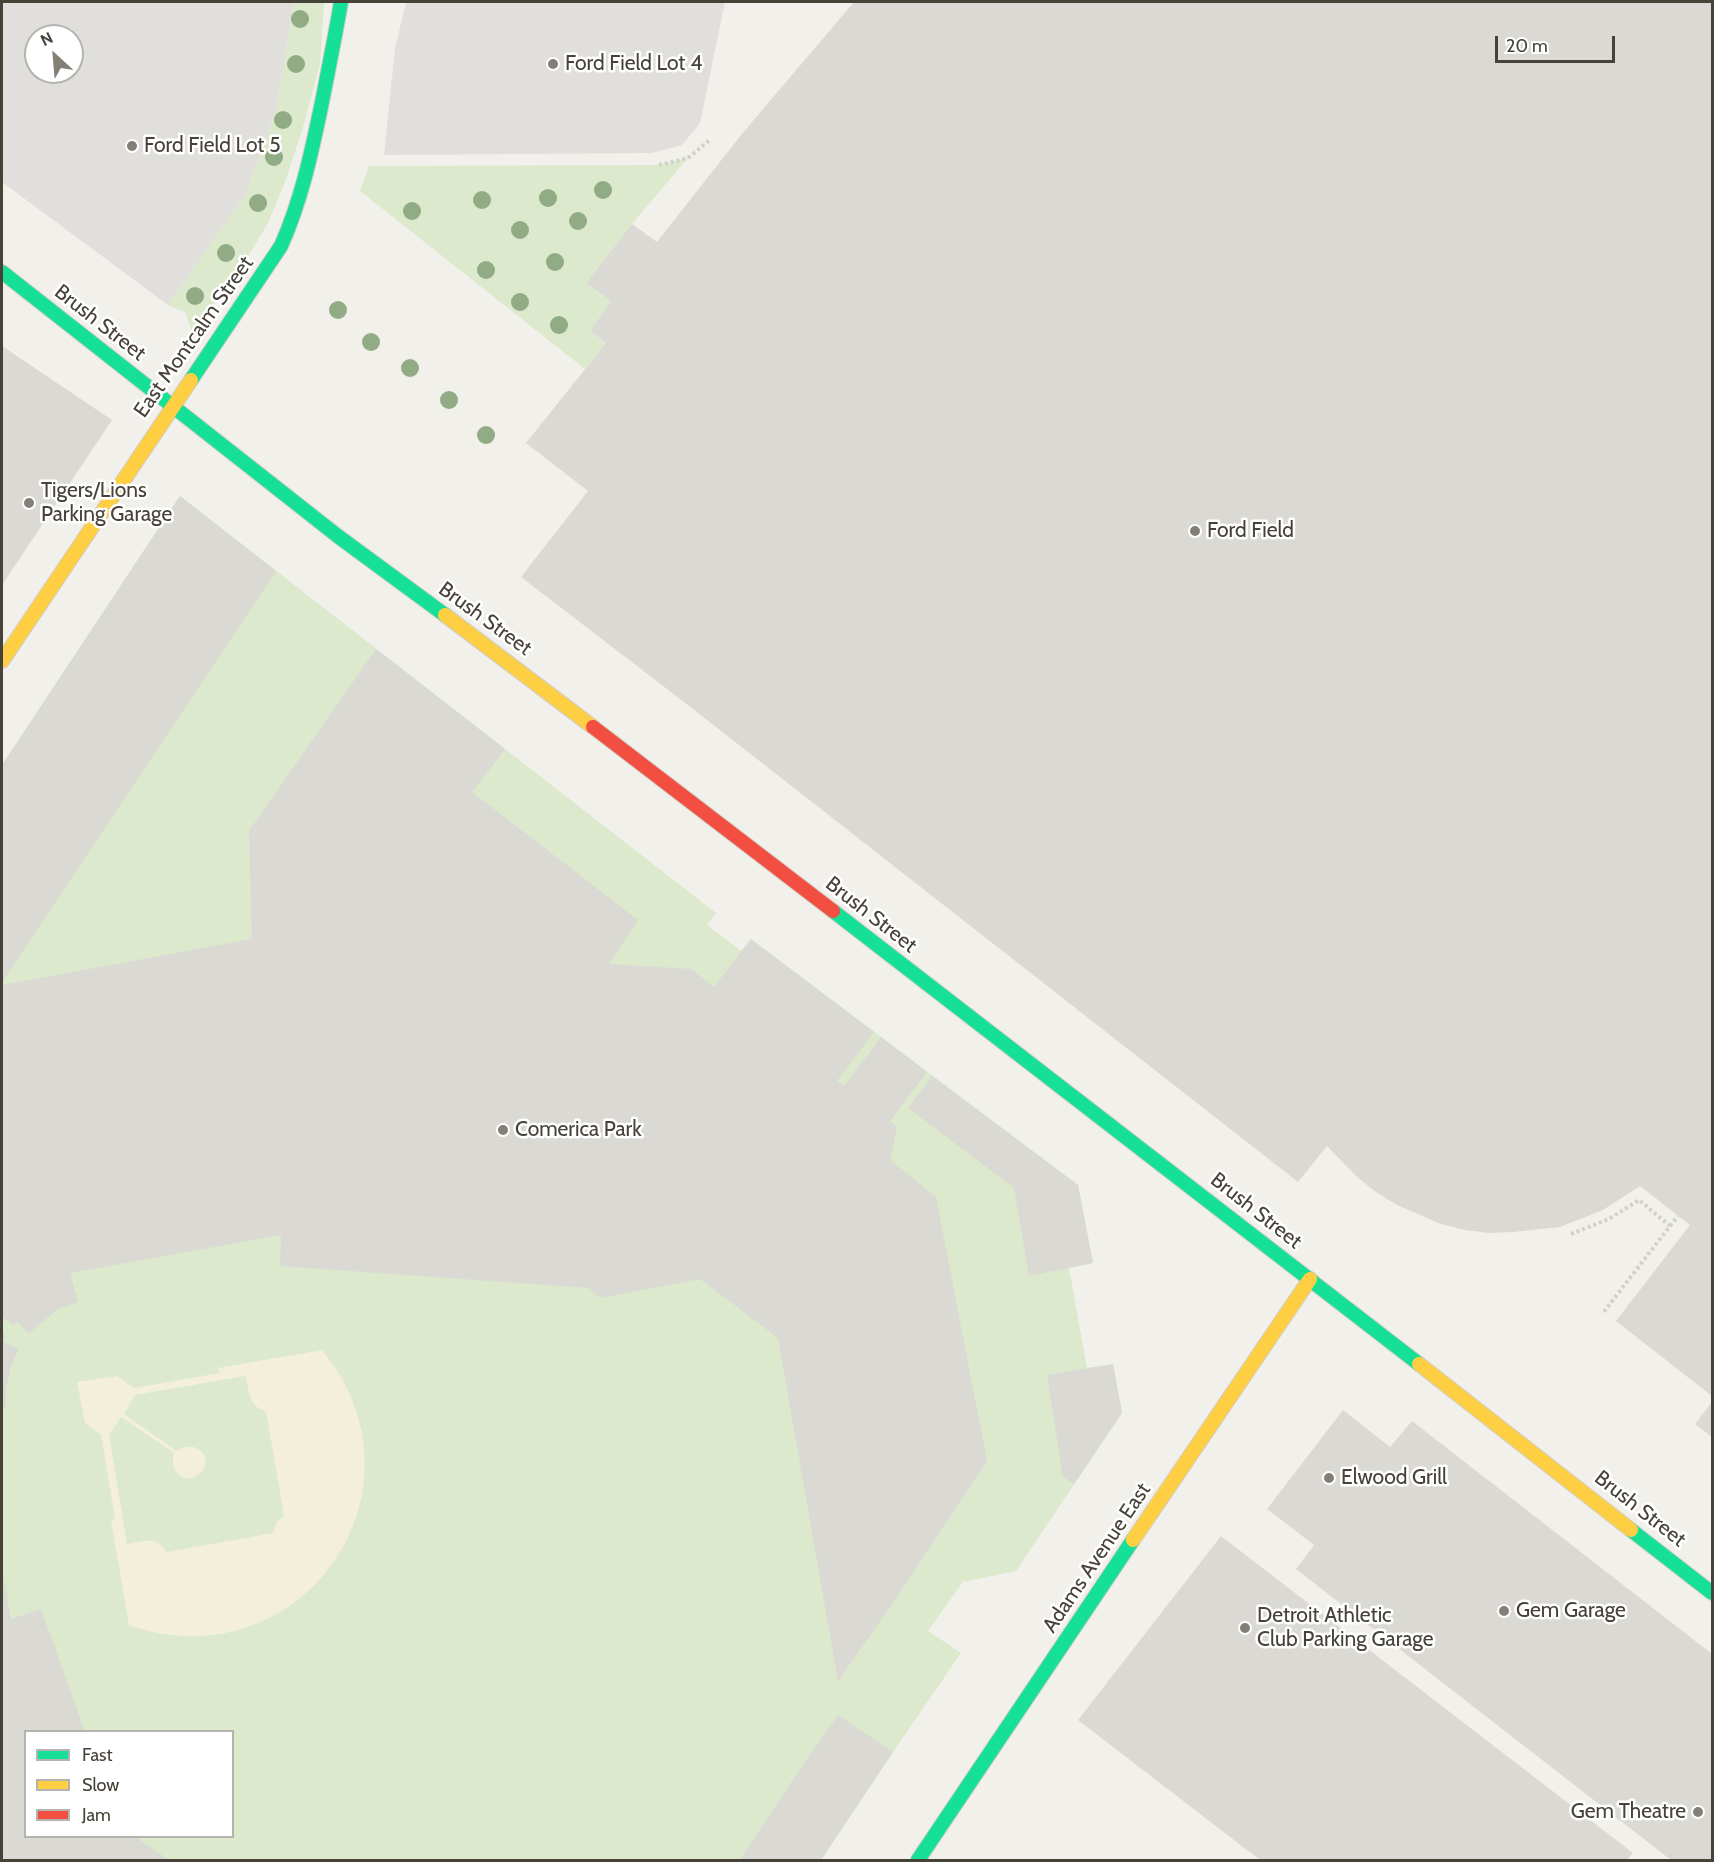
<!DOCTYPE html>
<style>
body{margin:0}
#map{position:relative;width:1714px;height:1862px;overflow:hidden;background:#f1f0eb;font-family:Cabin,sans-serif}
canvas{display:block}
.frame{position:absolute;inset:0;border:3px solid #464238;pointer-events:none}
.legend{position:absolute;left:24px;top:1730px;width:210px;height:108px;box-sizing:border-box;background:#fff;border:2px solid #b5b3af;margin:0;padding:8px 10px;list-style:none;font-size:18px;color:#464238}
.legend li{display:flex;align-items:center;gap:12px;height:30px}
.legend b{width:30px;border:2px solid #b5b3af}
.north{position:absolute;left:24px;top:24px;width:60px;height:60px;box-sizing:border-box;background:#fff;border:2px solid #b5b3af;border-radius:50%;rotate:334deg;font-size:16px;font-weight:700;line-height:24px;text-align:center;color:#464238}
.north::after{content:'';display:block;margin:auto;width:21px;height:27px;background:#827f77;clip-path:polygon(50% 0,100% 100%,50% 72%,0 100%)}
.scale{position:absolute;left:1495px;top:36px;width:120px;height:27px;box-sizing:border-box;border:3px solid #464238;border-top:0;padding-left:8px;font-size:18px;line-height:21px;white-space:nowrap;color:#464238;-webkit-text-stroke:4px #fff;paint-order:stroke}
</style>
<div id="map">
<canvas width="1714" height="1862"></canvas>
<div class="frame"></div>
<ul class="legend">
<li><b style="height:8px;background:#16e098"></b>Fast</li>
<li><b style="height:8px;background:#ffcf43"></b>Slow</li>
<li><b style="height:8px;background:#f24e42"></b>Jam</li>
</ul>
<div class="north">N</div>
<div class="scale">20 m</div>
</div>
<script>
const ctx = document.querySelector('canvas').getContext('2d');
ctx.lineJoin = 'round';
function fillPath(path, color) { ctx.fillStyle = color; ctx.fill(path, 'evenodd'); }
function strokePath(path, color, width, dash) { ctx.strokeStyle = color; ctx.lineWidth = width; ctx.lineCap = dash ? 'butt' : 'round'; ctx.setLineDash(dash || []); ctx.stroke(path); }
function drawText(font, color, halo, rows, align = 'center') {
  ctx.font = font + ' Cabin,sans-serif'; ctx.lineWidth = 5; ctx.setLineDash([]); ctx.textBaseline = 'middle'; ctx.strokeStyle = halo; ctx.fillStyle = color; for (const [text, x, y, turn = 0] of rows) {
    ctx.save(); ctx.translate(x, y); ctx.rotate((+turn || 0) * Math.PI / 180); ctx.textAlign = isNaN(turn) ? turn : align; if (halo) ctx.strokeText(text, 0, 0); ctx.fillText(text, 0, 0); ctx.restore();
  }
}
const green = new Path2D(`
 M294 2H324L320 64 302 131 285 182 267 225 242 266 192 333 186 313 168 305 246 194 276 111Z
 M688 158 632 224 586 283 611 301 590 331 606 343 585 369 360 191 369 166 659 165Z
 M180 496 716 913 707 925 741 951 751 939 1078 1185 1093 1263 1069 1268 1087 1368 1113 1364 1122 1413 1016 1571 963 1582 928 1631 961 1653 893 1752 821 1860H2V765ZM26 1732H232V1836H26Z`);
const sand = new Path2D(`
 M322 1350C438 1491 300 1685 129 1625L111 1521 115 1520 101 1435 85 1423 77 1382 117 1376 134 1388 219 1373 218 1368ZM245 1376C250 1391 248 1407 266 1411L284 1516 276 1523 273 1533 167 1552C155 1535 145 1541 127 1544L109 1435 121 1417 174 1453C168 1472 186 1487 200 1473 216 1458 195 1437 177 1451L124 1414 135 1395Z`);
const parking = new Path2D(`
 M2 2H294L276 111 246 194 168 305 2 182ZM36 36H72V72H36Z
 M406 2H725L700 123 682 145 652 153 384 155 395 49Z`);
const building = new Path2D(`
 M854 2H1712V1396L1616 1321 1690 1225 1640 1186 1603 1210 1560 1227 1513 1232 1489 1233 1465 1230 1441 1224 1397 1205 1376 1192 1357 1177 1327 1146 1298 1182 684 702 521 577 588 491 526 443 606 343 590 331 611 301 586 283 632 224 657 242 741 135Z
 M2 346 112 420 2 585Z
 M180 496 276 571 2 982V765Z
 M376 649 505 749 472 792 638 920 609 964 691 969 714 987 751 939 874 1032 837 1081 844 1086 881 1037 927 1072 890 1121 897 1127 890 1160 936 1197 987 1461 892 1604 838 1681 778 1338 700 1279 600 1298 589 1288 280 1266 281 1235 70 1273 78 1302 58 1309 29 1333 17 1322 13 1325 2 1317V985L252 939 249 831Z
 M932 1076 1078 1185 1093 1263 1029 1276 1014 1188 908 1108Z
 M2 1333 6 1336 3 1342 19 1349 11 1366 6 1388V1407L2 1408Z
 M1113 1364 1122 1413 1074 1484 1063 1477 1047 1375Z
 M1712 1402V1437L1695 1424Z
 M1343 1410 1390 1447 1412 1421 1712 1654V1860H1671L1296 1569 1314 1545 1267 1509Z
 M1221 1536 1633 1853 1627 1860H1260L1078 1720Z
 M2 1571 11 1619 41 1609 85 1732H26V1836H134L169 1860H2Z
 M838 1715 893 1752 821 1860H740L798 1772Z`);
const path = new Path2D(`
 M659 165 688 158 711 139
 M1670 1226 1678 1216
 M1571 1234 1609 1219 1639 1200 1670 1226 1603 1313`);
const fast = new Path2D(`
 M2 272 339 537 445 615
 M191 380 281 246C301 201 311 155 321 107 328 72 335 37 341 2
 M833 911 1419 1364
 M1631 1530 1712 1593
 M918 1860 1133 1540`);
const slow = new Path2D(`
 M445 615 593 727
 M2 661 191 380
 M1419 1364 1631 1530
 M1133 1540 1310 1279`);
const jam = new Path2D(`
 M593 727 833 911`);
const trees = [
 [300,19],
 [296,64],
 [283,120],
 [274,157],
 [603,190],
 [548,198],
 [482,200],
 [258,203],
 [412,211],
 [578,221],
 [520,230],
 [226,253],
 [555,262],
 [486,270],
 [195,296],
 [520,302],
 [338,310],
 [559,325],
 [371,342],
 [410,368],
 [449,400],
 [486,435]
];
const markers = [
 [553,64,6,"#827f77"],
 [132,146,6,"#827f77"],
 [29,503,6,"#827f77"],
 [1195,531,6,"#827f77"],
 [503,1130,6,"#827f77"],
 [1329,1478,6,"#827f77"],
 [1504,1611,6,"#827f77"],
 [1245,1628,6,"#827f77"],
 [1698,1812,6,"#827f77"]
];
const poiNames = [
 ["Ford Field Lot 4",565,64],
 ["Ford Field Lot 5",144,146],
 ["Tigers/Lions",41,491],
 ["Parking Garage",41,515],
 ["Ford Field",1207,531],
 ["Comerica Park",515,1130],
 ["Elwood Grill",1341,1478],
 ["Gem Garage",1516,1611],
 ["Detroit Athletic",1257,1616],
 ["Club Parking Garage",1257,1640],
 ["Gem Theatre",1686,1812,"right"]
];
const streetNames = [
 ["Brush Street",100,323,38],
 ["East Montcalm Street",194,337,-55],
 ["Brush Street",485,619,36],
 ["Brush Street",871,915,38],
 ["Brush Street",1256,1211,38],
 ["Brush Street",1640,1509,38],
 ["Adams Avenue East",1097,1558,-56]
];
fillPath(green, '#dce9cd');
fillPath(sand, '#f3efd8');
fillPath(parking, '#e0dfdb');
fillPath(building, '#dad9d4');
strokePath(fast, '#cfcdc3', 16);
strokePath(slow, '#cfcdc3', 16);
strokePath(jam, '#cfcdc3', 16);
strokePath(path, '#d1d0ca', 4, [3, 3]);
strokePath(fast, '#16e098', 14);
strokePath(slow, '#ffcf43', 14);
strokePath(jam, '#f24e42', 14);
ctx.fillStyle = '#91ab84';
for (const [x, y] of trees) { ctx.beginPath(); ctx.arc(x, y, 9, 0, 2 * Math.PI); ctx.fill(); }
for (const [x, y, r, color] of markers) { const dot = new Path2D(); dot.arc(x, y, r, 0, 2 * Math.PI); ctx.fillStyle = color; ctx.fill(dot); strokePath(dot, '#fff', 2); }
drawText('21px', '#464238', '#fff', poiNames, 'left');
drawText('21px', '#464238', '#fff', streetNames);
</script>
